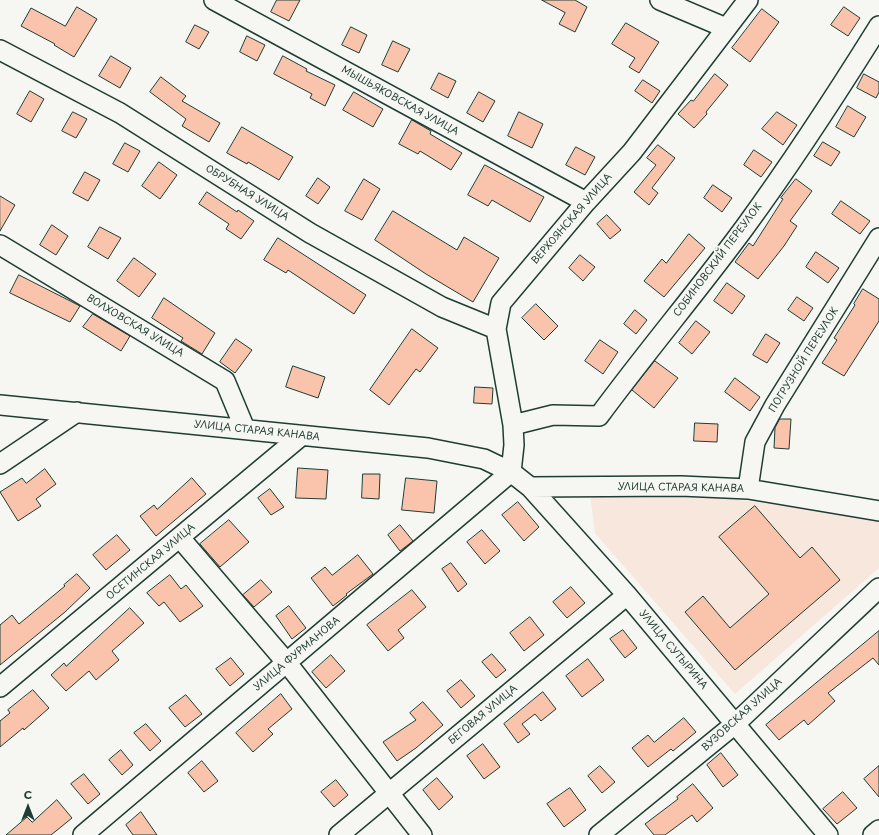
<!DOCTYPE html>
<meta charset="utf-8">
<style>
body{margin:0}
#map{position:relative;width:879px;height:835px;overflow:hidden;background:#f6f6f2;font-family:"Playpen Sans",sans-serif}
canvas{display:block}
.north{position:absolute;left:8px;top:787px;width:40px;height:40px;-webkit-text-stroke:3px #f6f6f2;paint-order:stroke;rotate:0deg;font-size:11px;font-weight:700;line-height:16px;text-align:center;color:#1f3d34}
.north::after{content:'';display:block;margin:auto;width:14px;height:18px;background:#1f3d34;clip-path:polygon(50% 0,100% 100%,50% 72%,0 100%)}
</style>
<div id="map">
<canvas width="879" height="835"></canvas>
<div class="north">С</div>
</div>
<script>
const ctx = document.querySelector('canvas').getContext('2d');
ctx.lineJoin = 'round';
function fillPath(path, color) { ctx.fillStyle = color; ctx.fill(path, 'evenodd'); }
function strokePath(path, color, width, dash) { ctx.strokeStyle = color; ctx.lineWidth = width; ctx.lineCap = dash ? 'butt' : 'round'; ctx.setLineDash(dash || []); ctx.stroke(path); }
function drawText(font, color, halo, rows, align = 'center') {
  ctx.font = font + ' "Playpen Sans",sans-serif'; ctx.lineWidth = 4; ctx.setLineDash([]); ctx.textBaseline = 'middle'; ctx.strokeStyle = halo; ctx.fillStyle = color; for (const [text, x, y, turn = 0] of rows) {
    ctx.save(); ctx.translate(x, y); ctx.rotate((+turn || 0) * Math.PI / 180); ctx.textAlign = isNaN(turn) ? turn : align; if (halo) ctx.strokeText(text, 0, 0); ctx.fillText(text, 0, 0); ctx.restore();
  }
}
const built = new Path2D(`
 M590 494 725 498 879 519V568L735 694 595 533Z`);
const building = new Path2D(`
 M277 0H300L289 21 271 12Z
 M542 0H575L587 7 575 32 559 24 565 13Z
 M77 7 97 19 74 57 54 45 55 44 21 26 31 8 65 26Z
 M844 7 860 18 848 36 831 25Z
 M762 9 779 22 750 62 732 48Z
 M626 23 659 42 639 73 629 67 635 58 612 44Z
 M195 25 209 32 199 49 186 42Z
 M351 27 367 35 359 53 342 45Z
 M247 36 265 45 257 61 240 52Z
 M393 41 410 49 398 72 382 65Z
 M111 56 131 68 120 88 99 76Z
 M283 56 307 69 306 71 335 85 325 106 310 98 312 94 274 74Z
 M439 73 456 81 448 98 431 89Z
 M715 74 728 85 706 112 707 114 694 128 678 114 691 100 693 101Z
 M864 74 879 82V92L876 98 857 88Z
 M161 77 186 96 182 101 220 123 209 142 182 126 186 119 150 92Z
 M643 80 660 91 652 103 635 91Z
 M30 91 44 99 31 122 17 114Z
 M354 92 383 109 373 127 343 110Z
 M479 92 495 101 483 122 467 113Z
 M848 106 866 117 854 137 836 127Z
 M73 112 87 119 76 138 62 131Z
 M519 112 543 124 532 148 508 136Z
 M777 112 797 125 783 145 762 129Z
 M412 120 431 131 430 134 462 153 451 170 420 151 418 154 399 144Z
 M242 127 293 157 279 180 248 162 247 164 227 153Z
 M823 142 840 152 831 166 814 156Z
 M125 143 140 151 128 172 113 164Z
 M658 145 675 158 652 188 658 193 649 205 634 192 656 165 647 158Z
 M576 147 595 157 585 175 566 165Z
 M754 150 772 162 761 177 744 165Z
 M159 162 177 175 160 199 142 186Z
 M485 165 544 197 530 222 492 200 488 206 468 195Z
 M85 172 100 180 88 201 73 193Z
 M318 178 330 187 318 204 306 196Z
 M364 179 380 189 362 220 345 211Z
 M796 179 812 191 790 221 797 226 784 246 758 279 735 262 749 243 753 246 783 199 781 198Z
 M713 185 732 198 722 212 704 198Z
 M207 192 237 212 238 210 254 221 241 239 226 229 229 224 199 204Z
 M0 196 15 205 0 231Z
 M841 201 870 221 860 234 832 214Z
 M393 211 457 250 464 237 499 258 473 302 426 274 375 240Z
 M607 215 621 230 610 239 597 224Z
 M52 225 68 236 56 255 40 245Z
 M100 227 121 238 108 259 88 247Z
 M689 234 705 248 664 297 644 281 662 259 666 263Z
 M278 238 366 295 354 314 288 270 286 273 264 260Z
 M816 252 839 268 828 283 806 267Z
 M580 255 595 267 583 281 569 268Z
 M134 258 156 274 139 297 117 281Z
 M19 275 80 306 70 322 10 293Z
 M727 283 745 296 732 314 714 301Z
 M863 289 879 299V321L844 376 822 363 837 340 834 338 855 305 854 304Z
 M797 297 813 308 804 321 788 310Z
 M164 298 215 333 202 354 181 341 183 338 152 318Z
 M536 304 558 326 544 340 522 318Z
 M635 310 647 320 636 334 624 324Z
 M93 314 130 336 121 351 83 327Z
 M696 321 710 332 692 354 679 343Z
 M412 329 438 348 420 372 416 369 389 405 370 390Z
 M766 334 780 343 767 363 753 355Z
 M236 339 252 350 235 373 220 362Z
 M600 340 618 352 603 374 585 361Z
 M655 361 678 378 654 408 632 390Z
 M293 366 325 377 318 398 286 387Z
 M735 378 760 397 750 411 725 392Z
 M475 387 493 388 492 404 474 403Z
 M780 419H791L789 449 774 448 775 428Z
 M695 423 718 424 717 442 694 441Z
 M298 468 328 470 326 499 296 498Z
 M45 469 56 484 36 499 41 506 18 521 0 492 22 478 26 483Z
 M363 474H380L379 499 362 498Z
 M192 478 206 494 156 536 140 516 154 505 157 509Z
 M406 478 437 481 434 513 402 510Z
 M270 489 284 507 271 515 258 498Z
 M518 502 539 527 524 541 502 515Z
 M755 506 800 558 812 547 840 580 735 670 685 612 703 596 730 628 769 594 719 537Z
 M229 520 249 542 220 567 200 544Z
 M400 525 413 541 400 551 388 535Z
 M482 530 500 551 485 564 467 542Z
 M117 535 130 550 106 570 93 555Z
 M358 555 373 574 346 594 347 595 333 606 311 578 325 567 332 575Z
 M451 563 467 584 458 592 442 569Z
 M77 574 90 588 65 612 0 665V625L12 615 19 624 65 586 64 585Z
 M170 575 181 589 186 585 203 606 180 622 164 602 159 606 147 593Z
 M261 580 272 592 254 607 243 595Z
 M571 587 585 603 567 618 553 602Z
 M412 590 426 607 398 630 404 638 388 651 367 625Z
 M289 606 306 628 292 639 276 616Z
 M130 608 144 623 112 651 119 660 96 680 89 671 66 691 51 675 64 663 66 666Z
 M530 617 544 635 524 651 510 633Z
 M623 630 637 648 625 658 610 639Z
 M879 631V665L873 658 828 693 835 701 808 725 804 720 779 740 766 725Z
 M492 654 506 670 496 678 482 662Z
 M331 655 345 671 326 688 312 672Z
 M231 658 244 674 230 686 216 669Z
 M588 659 604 680 582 697 566 676Z
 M461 680 475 696 461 708 447 691Z
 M33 690 49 708 24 730 23 728 0 747V721L10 713 8 710Z
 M543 692 556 709 541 721 535 714 522 724 530 734 518 743 504 724Z
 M281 694 292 709 268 729 273 734 253 752 236 733Z
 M186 695 202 714 185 727 169 708Z
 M423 702 443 725 416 748 397 761 383 742 416 720 410 713Z
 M684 718 696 732 673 751 671 749 648 767 632 748 648 735 654 742Z
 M146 724 161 741 150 751 134 733Z
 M483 744 500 767 484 779 467 756Z
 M121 750 133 765 122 775 109 760Z
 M721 753 738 775 723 787 707 765Z
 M202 761 218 781 204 792 188 773Z
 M600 766 615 782 602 793 588 776Z
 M879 766V797L864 779Z
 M84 774 100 794 88 804 71 784Z
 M437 778 453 797 439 810 423 790Z
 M336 780 348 795 334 807 321 792Z
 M693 784 713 808 697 822 692 815 665 835H654L645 824 678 799 677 797Z
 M570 788 586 810 564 827 547 804Z
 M843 792 857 808 837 824 823 809Z
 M57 800 72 818 51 835H6L27 817 32 822Z
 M141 812 157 835H133L126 825Z`);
const minor = new Path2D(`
 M214 0 586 202
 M660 0 726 28
 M0 50 120 113 310 233 442 307 496 329
 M0 245 225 381 245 429
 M0 405 428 448 484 459 511 472 530 487 627 595 828 835
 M513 425 553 415 599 416C646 352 698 291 745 227 793 161 836 95 879 26
 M0 464 77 412
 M511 472 514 445 513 425 496 329 501 303 586 202 632 152 748 0
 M530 487 681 486 748 489 879 511
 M748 489 755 442 775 405 879 238
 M180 538 287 663 422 835
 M0 687 301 436
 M83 835 511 472
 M339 835 627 595
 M599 835 735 724 879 588
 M873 835 879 830`);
const streetNames = [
 ["МЫШЬЯКОВСКАЯ УЛИЦА",400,101,29],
 ["ОБРУБНАЯ УЛИЦА",247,193,32],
 ["ВЕРХОЯНСКАЯ УЛИЦА",572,219,-49],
 ["СОБИНОВСКИЙ ПЕРЕУЛОК",718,260,-53],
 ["ВОЛХОВСКАЯ УЛИЦА",135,326,31],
 ["ПОГРУЗНОЙ ПЕРЕУЛОК",804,360,-58],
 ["УЛИЦА СТАРАЯ КАНАВА",257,431,6],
 ["УЛИЦА СТАРАЯ КАНАВА",681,488,1],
 ["ОСЕТИНСКАЯ УЛИЦА",151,562,-40],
 ["УЛИЦА СУТЫРИНА",673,650,50],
 ["УЛИЦА ФУРМАНОВА",297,654,-40],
 ["БЕГОВАЯ УЛИЦА",483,715,-40],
 ["ВУЗОВСКАЯ УЛИЦА",742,715,-42]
];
fillPath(built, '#f7e7dd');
fillPath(building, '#f9c4ab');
strokePath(building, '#1f3d34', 1);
strokePath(minor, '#1f3d34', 22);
strokePath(minor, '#f6f6f2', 19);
drawText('10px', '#1f3d34', '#f6f6f2', streetNames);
</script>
